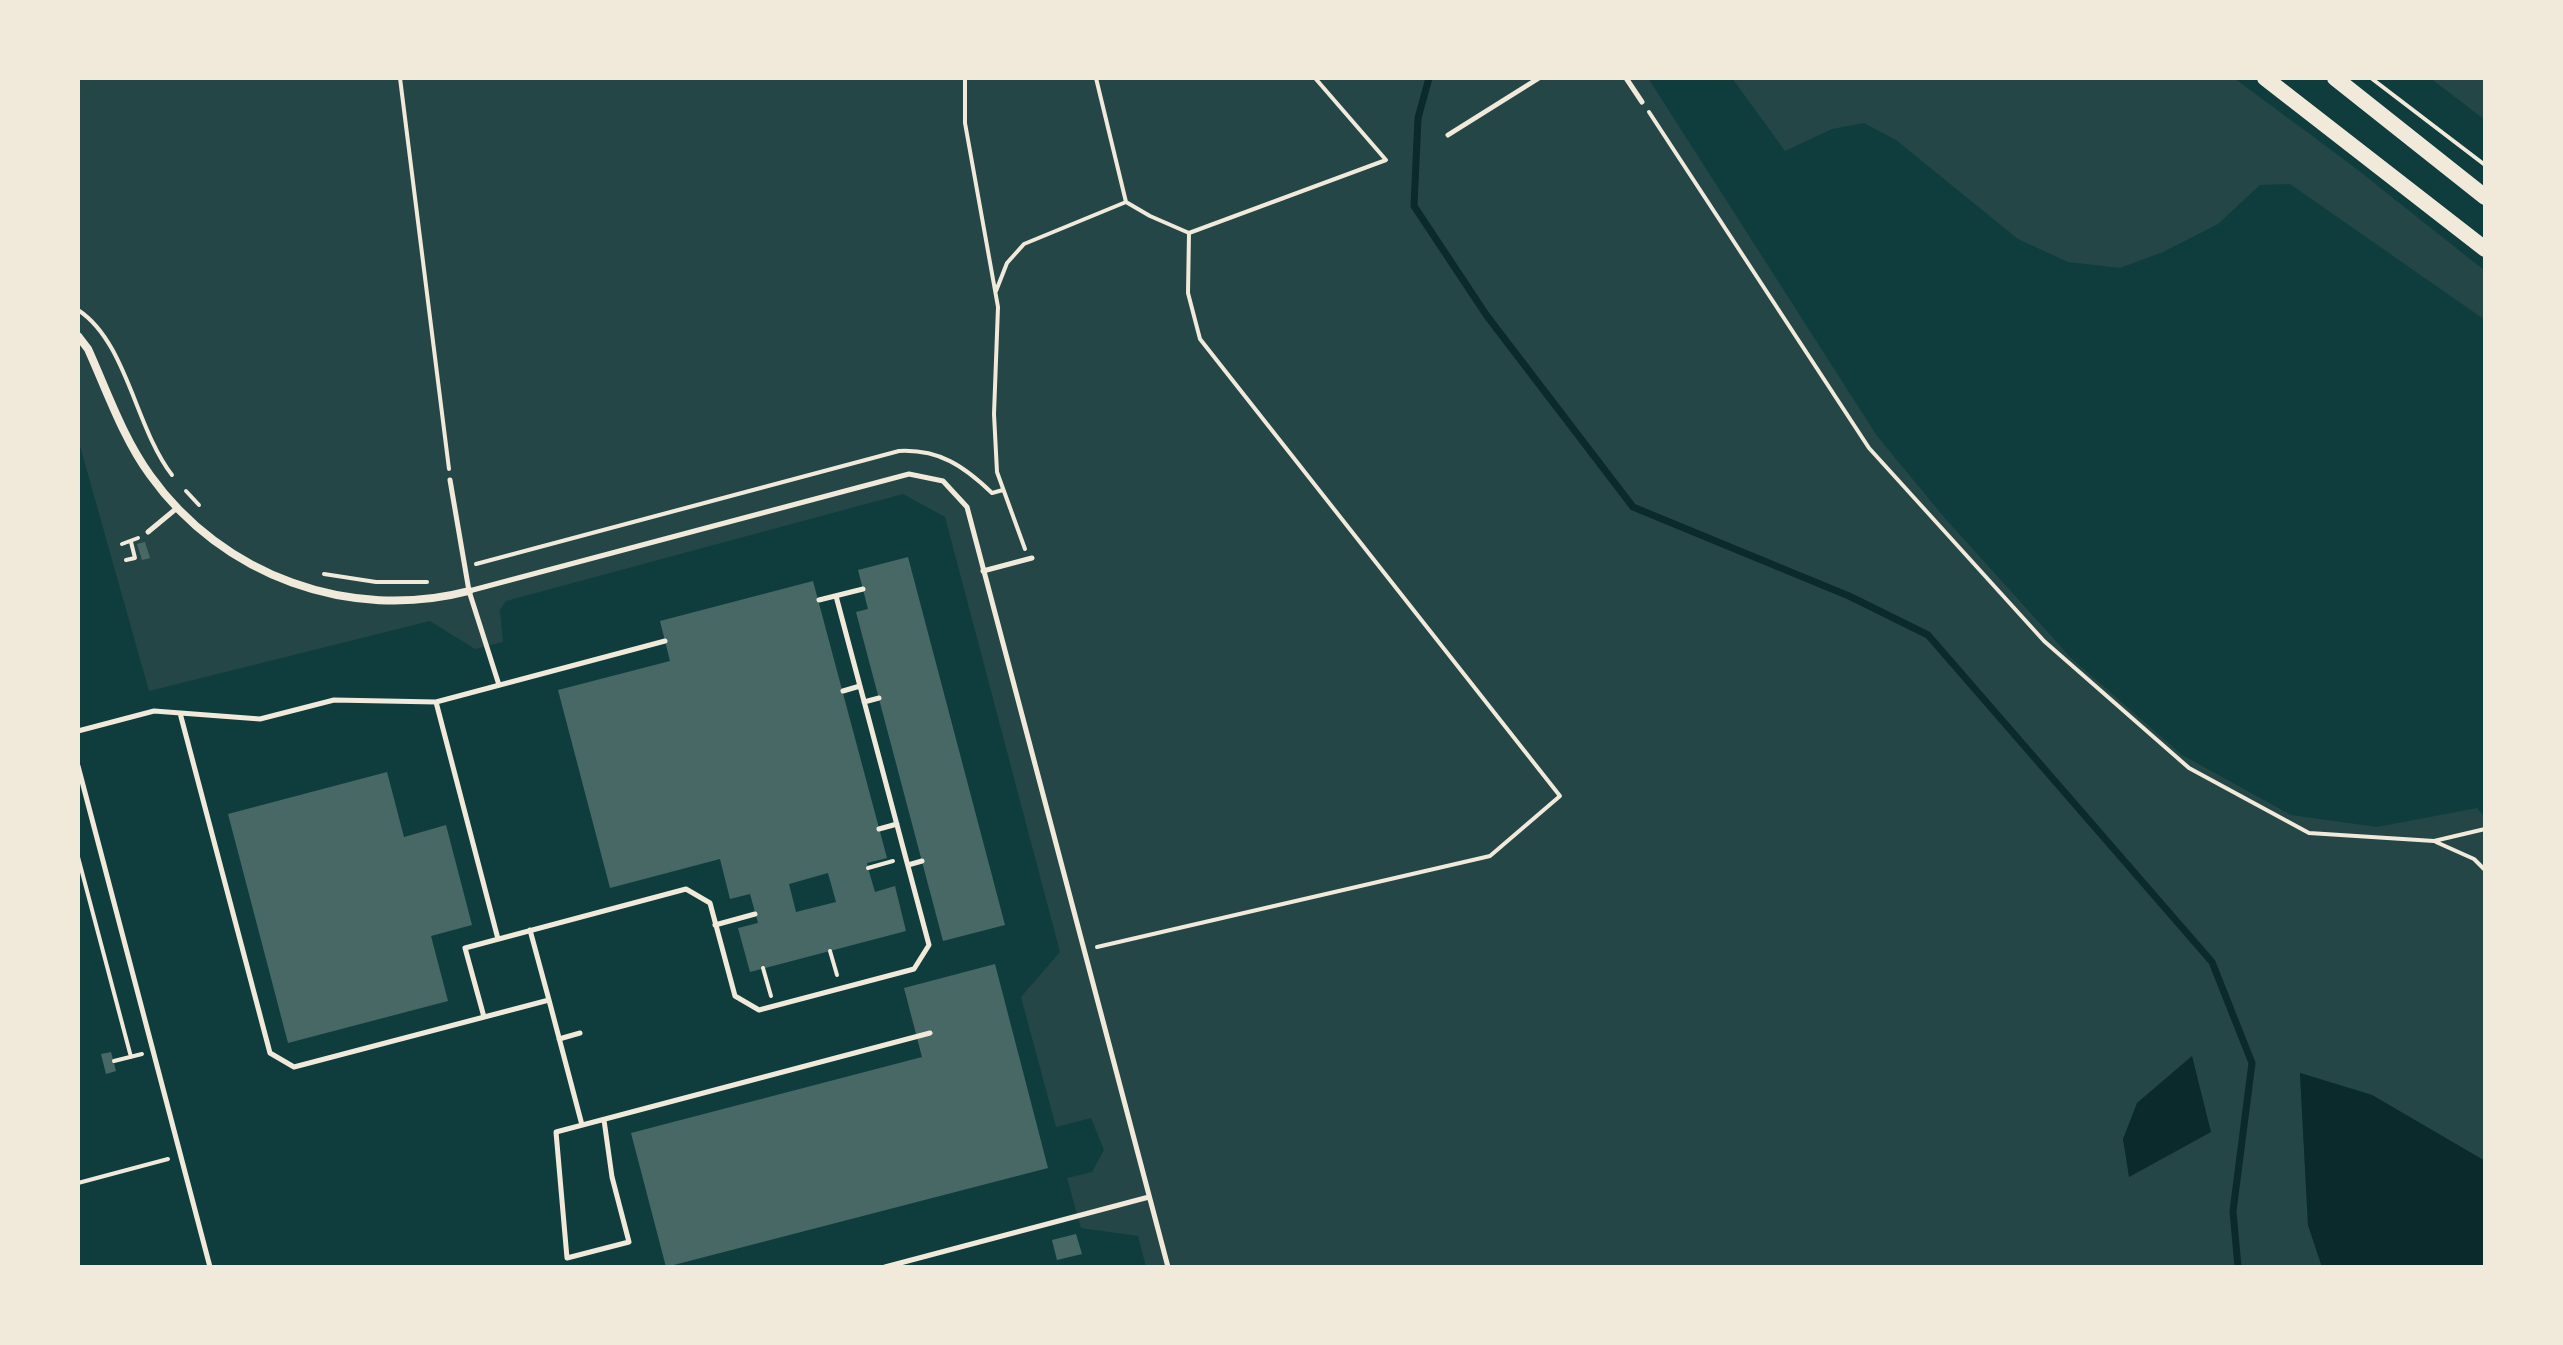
<!DOCTYPE html>
<style>
body{margin:0}
#map{position:relative;width:2563px;height:1345px;overflow:hidden;background:#0f3d3e;font-family:"Titillium Web",sans-serif}
canvas{display:block}
.frame{position:absolute;inset:0;border:80px solid #f1e9da;pointer-events:none}
</style>
<div id="map">
<canvas width="2563" height="1345"></canvas>
<div class="frame"></div>
</div>
<script>
const ctx = document.querySelector('canvas').getContext('2d');
ctx.lineJoin = 'round';
function fillPath(path, color) { ctx.fillStyle = color; ctx.fill(path, 'evenodd'); }
function strokePath(path, color, width, dash) { ctx.strokeStyle = color; ctx.lineWidth = width; ctx.lineCap = dash ? 'butt' : 'round'; ctx.setLineDash(dash || []); ctx.stroke(path); }
const green = new Path2D(`
 M78 78H1648L1877 436 1943 516 2071 658 2182 755 2291 815 2377 827 2477 808 2485 817V1161L2372 1095 2300 1073 2308 1225 2322 1267H1146L1138 1236 1081 1228 1067 1178 1092 1172 1104 1150 1091 1118 1056 1127 1021 997 1060 952 945 517 903 494 506 601 500 610 503 642 475 649 430 621 149 691 78 439ZM2192 1057 2200 1094 2130 1177 2123 1139Z
 M1732 78H2234L2354 167 2485 271V320L2290 184 2260 185 2218 224 2163 252 2120 268 2068 262 2018 239 1896 140 1864 123 1832 129 1785 151Z
 M2430 78H2485V120Z`);
const water = new Path2D(`
 M2192 1056 2211 1132 2129 1177 2123 1139 2137 1103Z
 M2300 1073 2372 1095 2485 1161V1267H2322L2308 1225Z`);
const stream = new Path2D(`
 M1429 78 1418 118 1414 206 1487 316 1633 507 1849 596 1928 635 2212 962 2252 1063 2233 1211 2238 1267`);
const building = new Path2D(`
 M145 542 150 558 142 560 137 544Z
 M908 557 1005 925 943 941 856 612 868 609 858 570Z
 M813 581 887 858 867 863 868 868 875 892 895 886 906 931 750 972 738 928 758 923 750 894 730 899 720 859 610 888 558 690 670 661 660 621ZM828 873 836 902 796 912 789 884Z
 M387 772 404 837 446 825 472 925 431 936 448 1001 288 1043 228 814Z
 M995 964 1048 1168 666 1267 631 1133 922 1057 904 988Z
 M111 1052 116 1071 106 1074 101 1054Z
 M1076 1234 1082 1254 1057 1260 1052 1240Z`);
const path = new Path2D(`
 M400 78 449 469
 M965 78V123L998 307 994 414 997 472 1025 549
 M1096 78 1126 202 1150 216 1189 233 1386 160 1315 78
 M2371 78 2485 165
 M1649 112 1869 448 2044 641 2189 768 2309 833 2434 841 2485 829
 M996 291 1007 263 1024 244 1126 202
 M78 310C127 342 135 427 172 475
 M186 491 199 505
 M122 544 138 538
 M126 560 135 558 131 542
 M476 564 899 451C939 449 964 466 992 493L1003 490
 M324 574 376 582H427
 M2436 842 2474 859 2485 870
 M78 857 131 1057
 M868 868 893 861
 M1097 947 1490 856 1560 796 1200 339 1188 293 1189 233
 M830 951 837 975
 M763 968 771 996
 M114 1061 142 1054
 M78 1183 168 1159`);
const service = new Path2D(`
 M1626 78 1642 102
 M1448 135 1539 78
 M450 480 469 591 499 685
 M148 532 177 508
 M983 571 1032 558
 M469 591 909 474 943 481 967 507 1168 1267
 M819 600 863 589
 M843 691 860 686
 M436 702 498 939
 M864 702 879 698
 M180 713 270 1053 294 1067 549 1000 530 930
 M78 731 154 711 260 719 334 700 436 702 665 641
 M78 766 210 1267
 M879 829 897 824
 M908 865 922 861
 M715 925 755 914
 M549 1000 582 1125
 M484 1017 465 948 686 889 710 903 735 996 759 1010 914 969 929 945 836 596
 M559 1039 580 1033
 M604 1120 612 1177 629 1242 567 1258 556 1132 930 1033
 M885 1267 1149 1197`);
const minor = new Path2D(`
 M78 336 88 349C107 391 123 438 150 475 222 576 350 622 469 591`);
const trunk = new Path2D(`
 M2265 78 2485 249
 M2335 78 2485 197`);
fillPath(green, '#244646');
fillPath(water, '#0a2a2b');
strokePath(stream, '#0a2a2b', 7);
fillPath(building, '#486865');
strokePath(path, '#f1e9da', 4);
strokePath(service, '#f1e9da', 5);
strokePath(minor, '#f1e9da', 8);
strokePath(trunk, '#f1e9da', 16);
</script>
